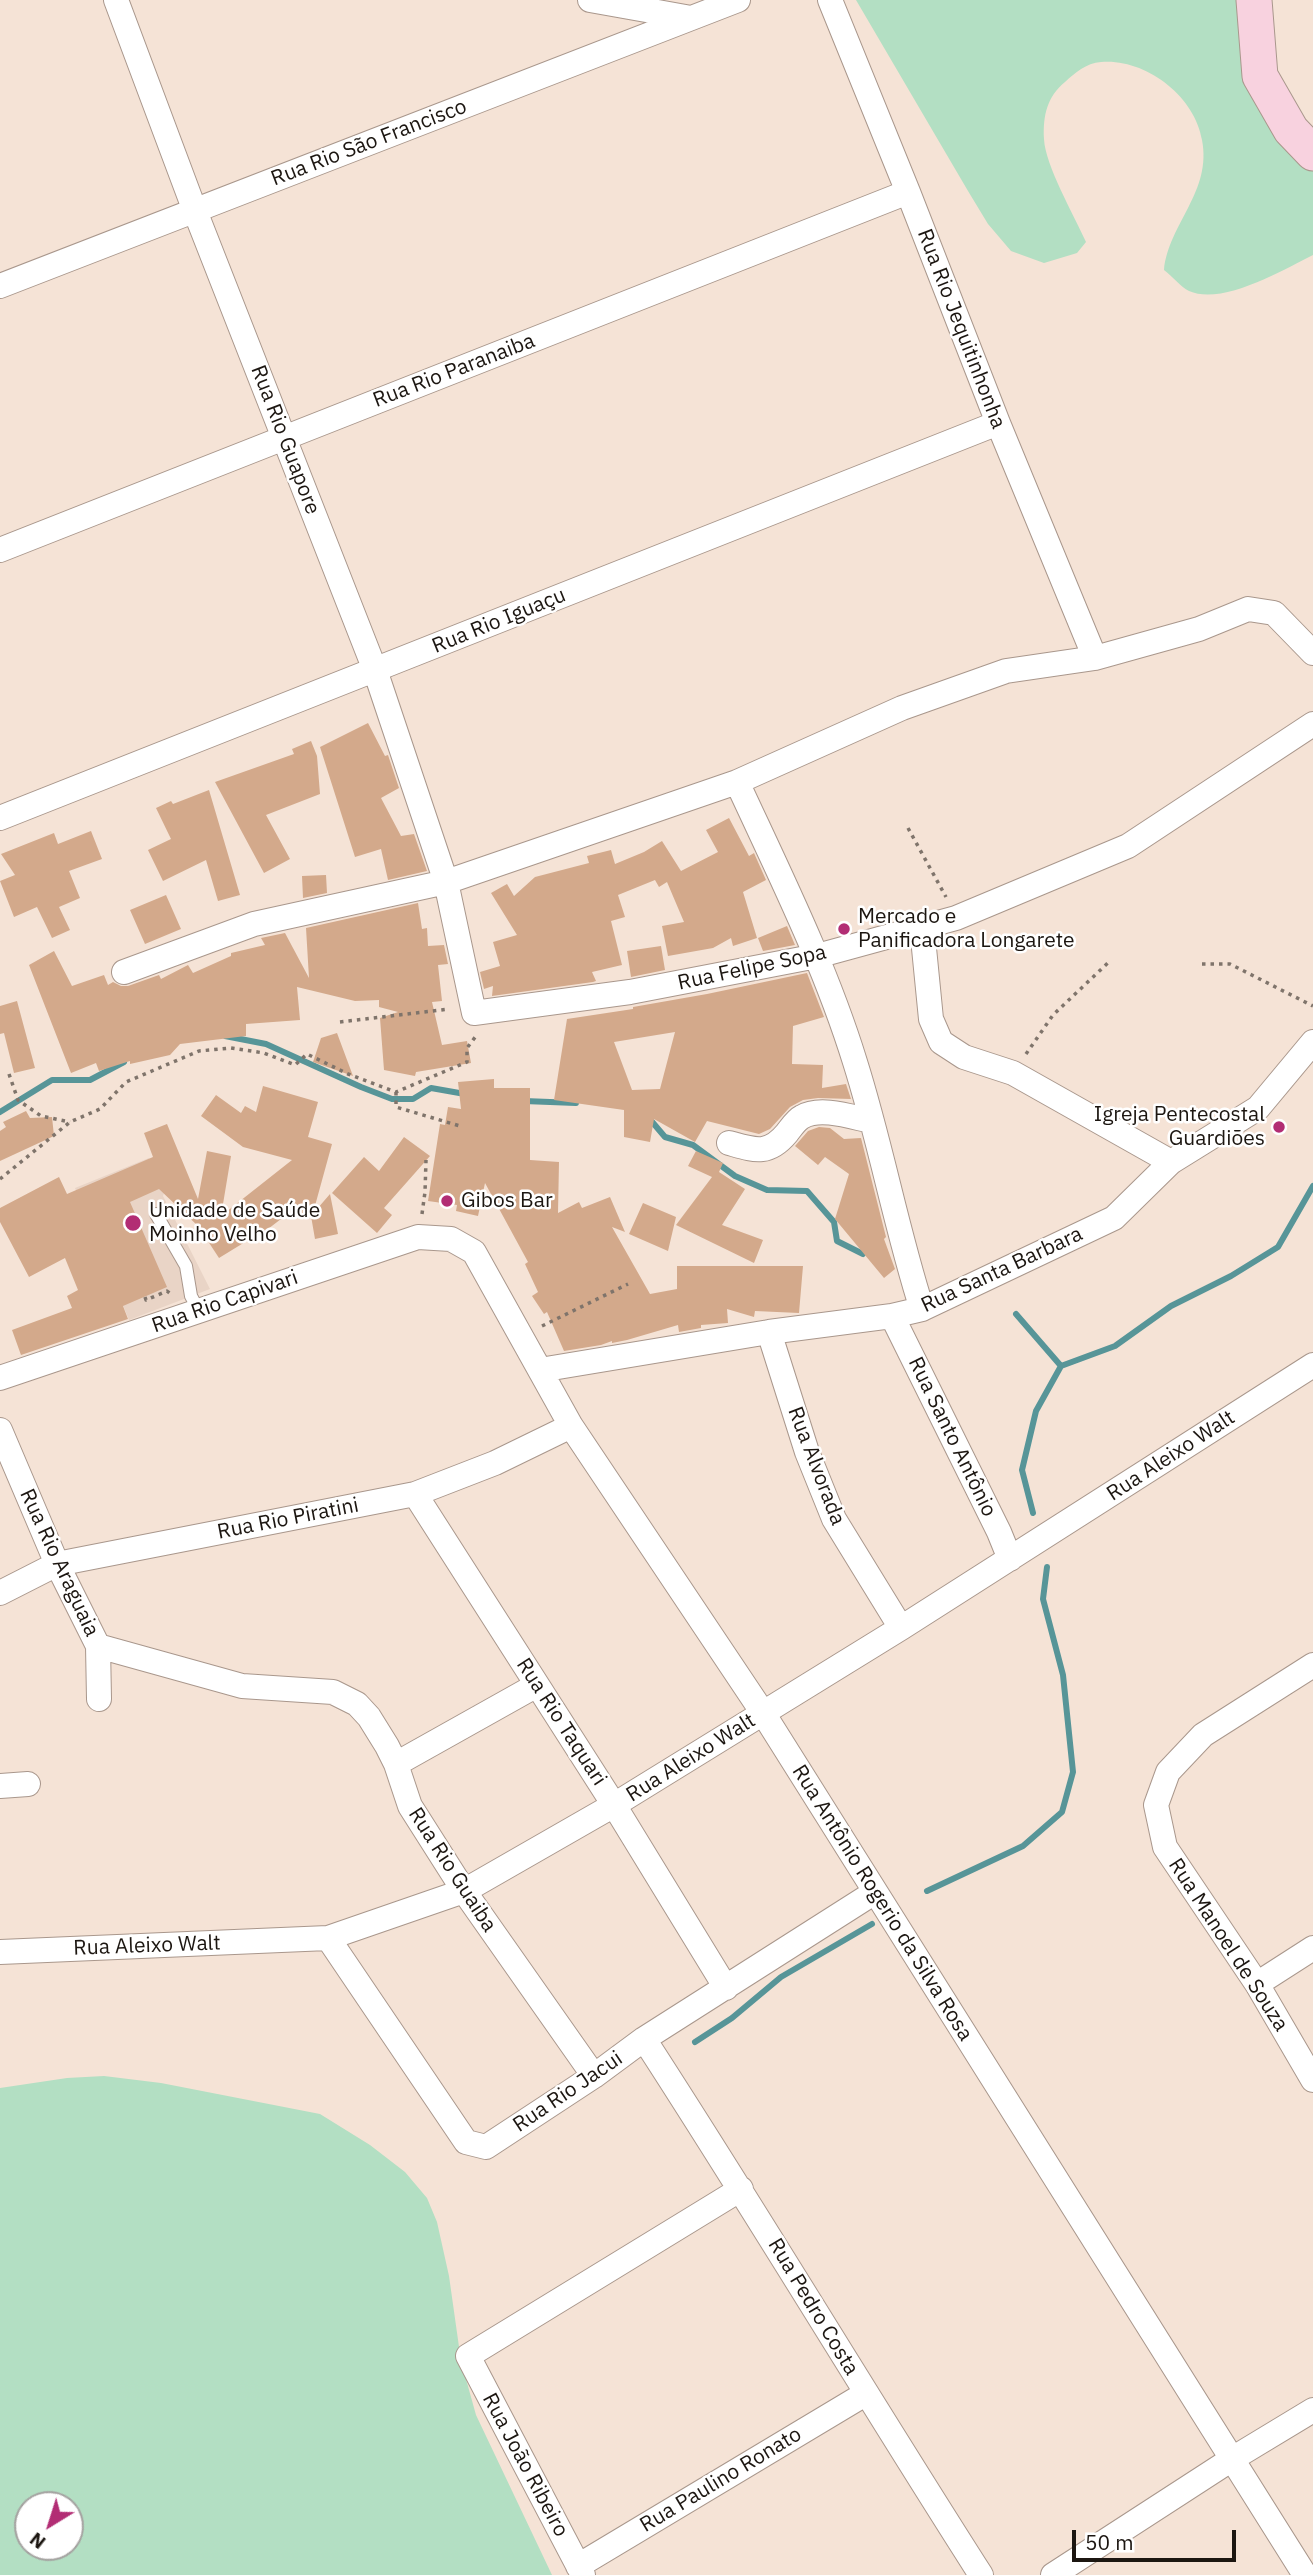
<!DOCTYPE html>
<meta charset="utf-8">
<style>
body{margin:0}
#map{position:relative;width:1313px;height:2575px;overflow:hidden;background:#f5e3d6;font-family:"IBM Plex Sans",sans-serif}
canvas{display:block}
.north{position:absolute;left:14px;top:2491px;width:70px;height:70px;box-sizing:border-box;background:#fff;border:2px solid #a4a2a0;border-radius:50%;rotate:218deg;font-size:19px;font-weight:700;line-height:28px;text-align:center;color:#1c1611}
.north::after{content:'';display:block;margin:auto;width:24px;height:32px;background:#b22d74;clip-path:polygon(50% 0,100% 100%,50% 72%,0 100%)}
.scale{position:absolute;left:1072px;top:2530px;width:164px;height:32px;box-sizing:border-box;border:4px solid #1c1611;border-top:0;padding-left:9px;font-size:21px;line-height:24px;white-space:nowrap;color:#1c1611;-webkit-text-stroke:5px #fff;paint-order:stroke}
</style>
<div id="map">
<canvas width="1313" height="2575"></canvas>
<div class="north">N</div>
<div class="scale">50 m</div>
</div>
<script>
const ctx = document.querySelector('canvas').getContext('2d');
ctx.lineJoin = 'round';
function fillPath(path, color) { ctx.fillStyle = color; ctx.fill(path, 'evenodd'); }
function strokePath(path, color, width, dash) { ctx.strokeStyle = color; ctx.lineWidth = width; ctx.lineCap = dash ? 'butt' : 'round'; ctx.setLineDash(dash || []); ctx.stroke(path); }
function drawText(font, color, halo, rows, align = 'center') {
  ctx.font = font + ' "IBM Plex Sans",sans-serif'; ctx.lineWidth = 5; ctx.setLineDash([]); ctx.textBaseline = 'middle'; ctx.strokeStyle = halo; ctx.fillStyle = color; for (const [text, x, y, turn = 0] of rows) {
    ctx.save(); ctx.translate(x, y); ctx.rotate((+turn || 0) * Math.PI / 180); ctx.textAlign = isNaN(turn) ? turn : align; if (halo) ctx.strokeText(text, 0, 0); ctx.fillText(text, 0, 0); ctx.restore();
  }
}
const medical = new Path2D(`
 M149 1158 165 1190 163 1196 210 1289 129 1320 75 1188Z`);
const green = new Path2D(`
 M856 0H1265L1270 65 1313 138V255C1283 270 1222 306 1189 291 1181 287 1172 276 1164 270 1169 223 1212 192 1202 140 1195 96 1145 58 1101 62 1086 63 1075 73 1065 82 1047 97 1043 115 1044 139 1045 165 1074 215 1086 242L1077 253 1044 263 1011 251 988 224 968 191Z
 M104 2076 161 2083 320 2114 370 2145 405 2172 427 2198 437 2222 449 2276 461 2361 476 2415 552 2575H0V2088L67 2078ZM28 2505H70V2547H28Z`);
const stream = new Path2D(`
 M225 1036 266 1044 361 1087 392 1099H413L431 1088 465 1094
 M524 1101 576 1103
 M0 1112 52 1080H90L124 1062
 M648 1117 665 1137 693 1145 735 1176 767 1190 807 1191 834 1222 837 1241 863 1254
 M1016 1314 1061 1366
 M1033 1513 1022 1470 1036 1411 1061 1366 1115 1346 1171 1306 1231 1276 1278 1247 1313 1186
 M927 1891 1023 1846 1062 1812 1073 1772 1063 1675 1043 1599 1047 1567
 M695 2042 732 2018 781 1977 872 1924`);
const building = new Path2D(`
 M368 723 385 756 388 755 399 788 381 798 401 836 414 834 427 871 388 880 381 849 355 857 320 747Z
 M311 741 317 756 320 794 266 815 290 859 264 873 215 782 294 754 292 749Z
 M209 790 240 895 218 901 206 860 163 881 148 850 171 839 156 808 171 801 173 804Z
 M729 818 749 856 754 853 766 880 743 892 757 938 733 946 731 938 713 948 668 956 662 926 684 922 667 882 659 887 655 880 618 895 625 917 611 921 622 965 592 972 596 981 593 982 492 996 493 986 484 989 480 972 500 966 493 942 517 935 491 893 507 884 514 896 535 877 589 863 587 856 611 850 615 864 644 852 662 841 681 871 718 852 706 830Z
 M91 831 102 859 69 871 80 898 59 907 70 930 52 938 37 907 14 917 0 881 15 875 1 854 54 833 58 844Z
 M326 875 327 893 303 898 302 876Z
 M166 895 181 929 145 944 130 910Z
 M418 903 422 929 427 928 428 946 444 945 448 964 438 965 442 1001 432 1002 442 1045 467 1041 471 1063 416 1072 415 1076 384 1070 380 1018 398 1012 379 1007V1000L355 1001 297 987 300 1020 246 1024V1036L180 1044 170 1055 130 1064V1061L99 1071 96 1063 71 1073 29 965 54 951 72 986 104 975 108 985 113 982 121 986H128L159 975 161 979 188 965 193 973 231 956V953L265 945 261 938 285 933 309 978 306 928Z
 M787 926 795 945 763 951 758 938Z
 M661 946 665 970 631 977 627 951Z
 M807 973 824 1017 793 1026 792 1064 823 1065 822 1088 846 1084 851 1099 818 1098 803 1100 790 1107 770 1129 759 1134 707 1121 695 1142 654 1119 650 1142 624 1137V1110L554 1100 567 1019 633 1009V1007L707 994ZM675 1032 660 1089 632 1090 614 1042Z
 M17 1001 35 1068 14 1073 4 1033 0 1034V1006Z
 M337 1033 353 1076 313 1062 321 1038Z
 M494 1079V1088H530V1160L559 1162 558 1213 579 1202 582 1208 610 1197 625 1232 612 1227 650 1294 677 1289V1266H803L799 1313 755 1311 754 1317 727 1309 728 1323 701 1325V1328L679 1332 678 1325 627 1340 612 1343V1341L601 1345 564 1351 547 1312 544 1314 532 1296 538 1292 525 1264 528 1262 485 1183 478 1216 456 1211 457 1205 428 1201 440 1124 445 1125 448 1107 461 1109 458 1082Z
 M263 1086 318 1102 308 1137 332 1144 313 1213 281 1219 251 1242 250 1239 219 1258 198 1226 159 1189 130 1202 167 1287 123 1306 128 1319 21 1355 12 1330 72 1308 67 1296 78 1290 65 1258 29 1277 0 1222V1208L59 1177 67 1194 153 1157 144 1133 167 1124 198 1199 207 1151 231 1156 221 1216 292 1160 243 1147 201 1116 216 1095 241 1113 245 1106 256 1112Z
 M26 1111 30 1118 52 1117 54 1136 0 1161V1131L6 1127 3 1122Z
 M819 1127 830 1128 844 1139 861 1138 886 1237 884 1239 895 1269 884 1278 835 1219 849 1174 825 1157 818 1165 795 1146 808 1131Z
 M404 1137 430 1156 384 1208 392 1215 377 1233 332 1193 364 1157 379 1171Z
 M696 1151 723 1163 719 1172 745 1189 722 1225 763 1240 754 1263 676 1225 712 1177 688 1166Z
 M330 1194 338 1234 315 1239 311 1216Z
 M643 1203 676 1217 668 1251 629 1234Z`);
const path = new Path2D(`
 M908 828 946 897
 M1202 964H1230L1313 1006
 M340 1022 449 1009
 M1026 1054 1053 1015 1111 960
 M9 1074 18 1100 41 1116 70 1122
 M396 1092V1107L460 1126
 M0 1179 70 1122 100 1109 126 1082 199 1051 231 1048 264 1053 295 1065 307 1054 348 1074 396 1092 467 1062V1048L476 1036
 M422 1214 425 1192 426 1160
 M145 1297 146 1300 167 1291 172 1295
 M542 1326 628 1284`);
const lane = new Path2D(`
 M156 1214 186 1266 191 1296 199 1311`);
const street = new Path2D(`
 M116 0 195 211 375 670 446 882 474 1013 630 992 817 956 956 918 1128 846 1313 724
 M590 0 691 18
 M830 0 908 192 998 423 1095 658
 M0 286 738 0
 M0 550 908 192
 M737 782C780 875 825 965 855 1062 881 1144 896 1228 922 1309
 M0 818 998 423
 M922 928 931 1019 941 1042 964 1057 1013 1073 1171 1162
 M124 972 254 924 446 882 737 782 902 708 1006 671 1095 658 1199 629 1248 609 1274 613 1313 653
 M729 1143C754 1150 768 1156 787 1133 791 1128 796 1120 802 1117 820 1106 852 1117 871 1121
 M892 1316 999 1532 1010 1559
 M769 1332 807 1452 834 1519 901 1628
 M540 1370 769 1332 892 1316 922 1309 1114 1218 1171 1162 1258 1108 1313 1042
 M0 1378 418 1237 451 1239 474 1252 571 1426 763 1713 1305 2575
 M0 1430 57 1564 98 1646 99 1699
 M415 1494 614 1805 726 1988
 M0 1593 57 1564 415 1494 495 1463 571 1426
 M98 1646 242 1686 333 1692 357 1704 369 1717 387 1746 396 1764 410 1806 464 1891 594 2076
 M1313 1665 1203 1735 1168 1772 1156 1805 1165 1847 1257 1984 1313 2080
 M396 1764 537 1685
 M0 1786 28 1784
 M328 1938 466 2142 486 2147 594 2076 644 2039 875 1892
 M0 1952 328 1938 464 1891 614 1805 901 1628 1313 1365
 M1257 1984 1313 1948
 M644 2039C759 2216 867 2397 981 2575
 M578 2566 865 2394
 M583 2575 468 2356 741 2189
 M1053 2575 1232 2459 1313 2410`);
const secondary = new Path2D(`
 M1254 0 1260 76 1291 130 1313 153`);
const markers = [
 [844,929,7,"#b22d74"],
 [1279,1127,7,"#b22d74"],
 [447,1201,7,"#b22d74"],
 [133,1223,9,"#b22d74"]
];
const streetNames = [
 ["Rua Rio São Francisco",369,143,-21],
 ["Rua Rio Jequitinhonha",961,329,69],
 ["Rua Rio Paranaiba",454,371,-21],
 ["Rua Rio Guapore",285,440,69],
 ["Rua Rio Iguaçu",499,621,-22],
 ["Rua Felipe Sopa",752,968,-12],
 ["Rua Santa Barbara",1002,1270,-25],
 ["Rua Rio Capivari",225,1302,-19],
 ["Rua Santo Antônio",952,1437,64],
 ["Rua Aleixo Walt",1171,1456,-33],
 ["Rua Alvorada",816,1466,69],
 ["Rua Rio Piratini",288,1519,-11],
 ["Rua Rio Araguaia",59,1563,65],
 ["Rua Rio Taquari",561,1722,57],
 ["Rua Aleixo Walt",691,1758,-32],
 ["Rua Rio Guaiba",452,1870,57],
 ["Rua Antônio Rogerio da Silva Rosa",882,1903,58],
 ["Rua Manoel de Souza",1228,1945,57],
 ["Rua Aleixo Walt",147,1946,-2],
 ["Rua Rio Jacui",568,2092,-34],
 ["Rua Pedro Costa",813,2307,59],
 ["Rua João Ribeiro",525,2465,62],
 ["Rua Paulino Ronato",721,2480,-31]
];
const poiNames = [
 ["Mercado e",858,917],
 ["Panificadora Longarete",858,941],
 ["Igreja Pentecostal",1265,1115,"right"],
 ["Guardiões",1265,1139,"right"],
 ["Gibos Bar",461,1201],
 ["Unidade de Saúde",149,1211],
 ["Moinho Velho",149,1235]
];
fillPath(medical, '#e9d4c6');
fillPath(green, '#b3dfc3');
strokePath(stream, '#579598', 6);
fillPath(building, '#d3a98b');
strokePath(lane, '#a9978c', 14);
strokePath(street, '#a9978c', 26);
strokePath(secondary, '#a9978c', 37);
strokePath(path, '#7f746b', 3.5, [3.5, 5]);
strokePath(lane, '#fff', 12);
strokePath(street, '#fff', 24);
strokePath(secondary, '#f8d2df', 35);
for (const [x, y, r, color] of markers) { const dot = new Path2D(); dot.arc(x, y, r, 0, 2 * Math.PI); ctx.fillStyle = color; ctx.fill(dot); strokePath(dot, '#fff', 2.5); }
drawText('21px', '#1c1611', '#fff', streetNames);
drawText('21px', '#1c1611', '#fff', poiNames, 'left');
</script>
